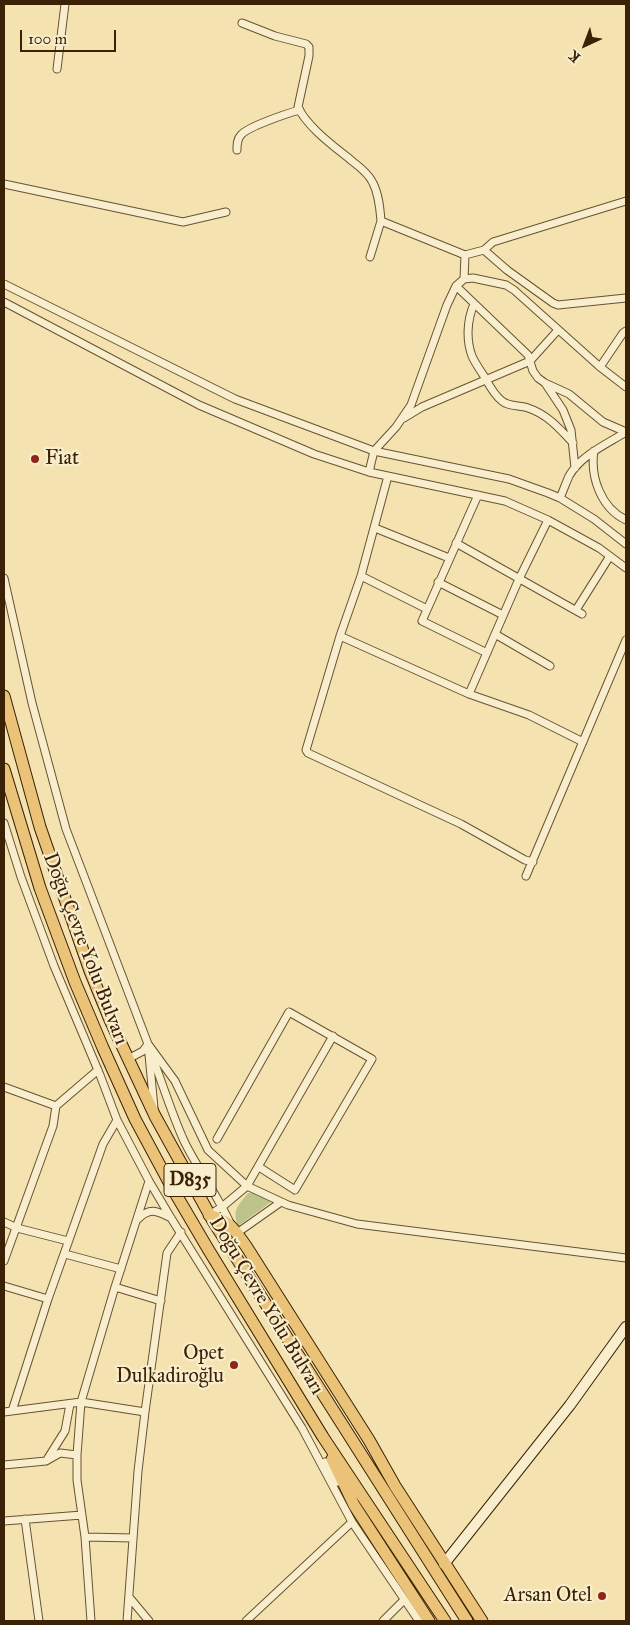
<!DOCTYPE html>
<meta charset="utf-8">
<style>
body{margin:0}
#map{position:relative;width:630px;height:1625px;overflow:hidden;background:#f4e3b1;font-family:"IM FELL Great Primer",serif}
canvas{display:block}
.frame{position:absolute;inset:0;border:5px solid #3b2105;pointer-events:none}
.north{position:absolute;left:560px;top:20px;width:50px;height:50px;-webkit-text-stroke:4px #f8edcc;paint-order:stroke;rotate:223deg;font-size:14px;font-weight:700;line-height:20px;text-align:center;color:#3b2105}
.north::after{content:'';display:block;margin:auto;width:18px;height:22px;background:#3b2105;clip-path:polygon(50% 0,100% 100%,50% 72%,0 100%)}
.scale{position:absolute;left:20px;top:30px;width:96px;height:22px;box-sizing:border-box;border:2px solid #3b2105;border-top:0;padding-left:6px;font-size:15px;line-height:18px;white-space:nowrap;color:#3b2105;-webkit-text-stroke:4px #f8edcc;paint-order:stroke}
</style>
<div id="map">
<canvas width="630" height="1625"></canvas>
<div class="frame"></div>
<div class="north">K</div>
<div class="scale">100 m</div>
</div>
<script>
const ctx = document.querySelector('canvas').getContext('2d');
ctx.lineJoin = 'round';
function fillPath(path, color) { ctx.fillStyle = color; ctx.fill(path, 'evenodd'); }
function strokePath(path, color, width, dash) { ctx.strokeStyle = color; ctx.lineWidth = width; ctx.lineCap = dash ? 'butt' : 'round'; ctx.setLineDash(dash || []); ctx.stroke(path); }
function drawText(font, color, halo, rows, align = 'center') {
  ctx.font = font + ' "IM FELL Great Primer",serif'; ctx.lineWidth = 4.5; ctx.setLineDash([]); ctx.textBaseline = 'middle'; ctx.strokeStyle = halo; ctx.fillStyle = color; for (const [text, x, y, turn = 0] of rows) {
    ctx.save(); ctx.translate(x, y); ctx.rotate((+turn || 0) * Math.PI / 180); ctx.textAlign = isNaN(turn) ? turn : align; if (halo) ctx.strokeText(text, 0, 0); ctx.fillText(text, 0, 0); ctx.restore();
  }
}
const green = new Path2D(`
 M248 1193H252L271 1202 238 1226C232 1209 238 1206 248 1193Z`);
const minor = new Path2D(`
 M242 23 275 36 306 44 309 47V56L298 107C307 127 335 147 352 161 360 167 369 174 373 183 379 195 380 209 381 221L465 255 464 279
 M57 69 65 4
 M237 150C237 144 237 139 241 135 247 127 288 113 300 110
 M4 184 183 222 226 212
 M484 250 493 242 626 201
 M465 255 484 250 507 270 553 303 558 305 626 298
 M370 257 381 221
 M4 284 235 399 374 451 509 479 548 493 560 498 594 519 626 544
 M456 286 528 355 533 371 538 378 545 383 569 394 603 422 626 432
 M4 302 199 405 314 454 369 472 505 501 548 520 599 548 626 568
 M474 304C467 320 466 340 472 356 475 363 480 370 484 376 489 385 494 395 502 401 509 407 520 405 528 408 547 414 560 429 573 443
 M600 367 623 333 626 331
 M545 383 563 410 571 430 575 468
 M404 418 422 407 530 361 558 330
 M594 451C590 477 601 508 626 520
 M369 472 374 451 396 427 411 405 447 305 456 286 464 279 473 278 506 285 514 290 600 367 626 387
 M388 476 361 576 340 636 306 750 308 753 461 824 525 860 533 862
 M478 495 422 621 487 653
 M560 498C563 491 566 483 569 476 581 455 607 444 626 432
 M375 528 449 558
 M456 543 582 614
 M361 576 427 609
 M4 578 32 703 66 829 148 1044 154 1108
 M438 582 503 615
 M576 610 610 556
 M495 634 550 666
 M340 636 469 694 529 715 583 742
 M469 694 519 579 548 520
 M4 823 21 877 54 966 100 1075 117 1120 149 1181 171 1218 302 1428 352 1522 419 1621
 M526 876 626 640
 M148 1044 175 1081 208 1150 247 1186 288 1205 357 1224 626 1258
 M152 1056C163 1085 172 1115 185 1143 199 1171 218 1196 231 1225
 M128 1059 143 1051 148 1044
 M4 1087 56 1106
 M217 1139 289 1012 372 1059 295 1190 259 1167
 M209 1215 222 1207 247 1186 333 1036
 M138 1219C150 1207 157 1211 171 1218
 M4 1222 17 1228 68 1241
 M237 1233 281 1202
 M65 1254 121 1269
 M4 1261 53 1126 56 1106 98 1070
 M4 1286 48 1299
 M115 1287 161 1301
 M12 1411 48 1299 103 1144 117 1120
 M4 1412 81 1402 145 1412 138 1471 127 1621
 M145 1412 167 1253 181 1232
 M48 1458 65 1431 70 1404
 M325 1462 338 1482
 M4 1465 46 1461 60 1453 77 1455
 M25 1519 39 1621
 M4 1521 82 1515
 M85 1537 133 1538
 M129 1597 149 1621
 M91 1621 85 1537 77 1480V1455L81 1402 115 1287 149 1181
 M246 1621 352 1522
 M383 1621 404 1600`);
const secondary = new Path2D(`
 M444 1564 570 1405 626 1327`);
const trunk = new Path2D(`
 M4 696 40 827 90 971 110 1020 155 1116 213 1221 467 1621
 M4 769 40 888 75 982 103 1048 135 1119 171 1186 208 1249 323 1437 445 1621
 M209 1215C231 1222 233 1228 246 1246L369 1440 395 1486 482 1621
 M332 1459 354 1505 429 1621`);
const markers = [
 [35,459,5,"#8f2418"],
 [234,1365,5,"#8f2418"],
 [602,1596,5,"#8f2418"]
];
const shields = [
 [190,1180,52]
];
const shieldNames = [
 ["D835",190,1180]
];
const poiNames = [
 ["Fiat",45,459,"left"],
 ["Opet",224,1354],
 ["Dulkadiroğlu",224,1377],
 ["Arsan Otel",592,1596]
];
const streetNames = [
 ["Doğu Çevre Yolu Bulvarı",85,949,69],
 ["Doğu Çevre Yolu Bulvarı",266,1306,59]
];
fillPath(green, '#bcc48b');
strokePath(minor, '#695230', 9);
strokePath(secondary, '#3b2105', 12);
strokePath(trunk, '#3b2105', 13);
strokePath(minor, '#f8edcc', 7);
strokePath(secondary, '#f8edcc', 10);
strokePath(trunk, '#eac278', 11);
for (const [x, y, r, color] of markers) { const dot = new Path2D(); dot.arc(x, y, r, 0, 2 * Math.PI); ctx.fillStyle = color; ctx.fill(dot); strokePath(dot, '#f8edcc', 2); }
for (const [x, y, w] of shields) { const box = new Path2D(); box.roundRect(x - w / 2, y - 16.5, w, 33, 4); ctx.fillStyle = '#f8edcc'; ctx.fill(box); strokePath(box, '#3b2105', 1); }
drawText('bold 19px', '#3b2105', null, shieldNames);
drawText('20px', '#3b2105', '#f8edcc', poiNames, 'right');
drawText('20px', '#3b2105', '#f8edcc', streetNames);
</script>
